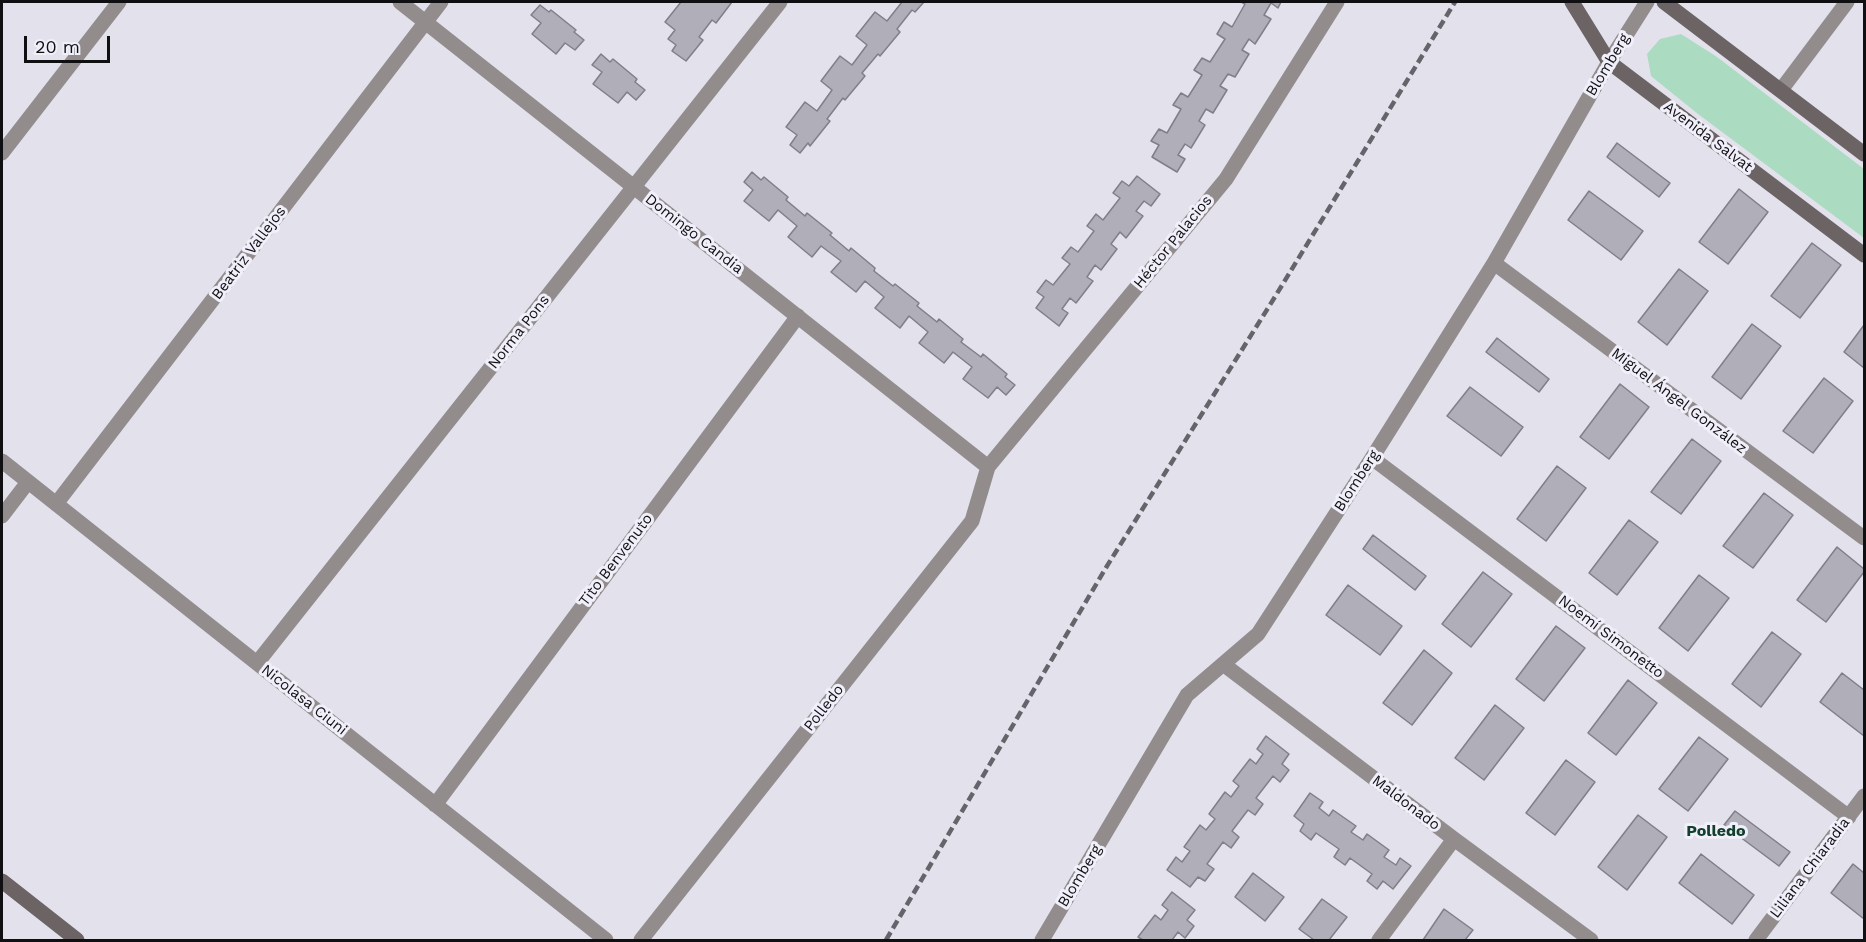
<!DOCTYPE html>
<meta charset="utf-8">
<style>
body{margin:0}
#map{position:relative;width:1866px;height:942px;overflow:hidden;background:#e3e1ec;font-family:"Work Sans",sans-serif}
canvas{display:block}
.frame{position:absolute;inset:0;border:3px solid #101013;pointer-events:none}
.scale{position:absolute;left:24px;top:36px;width:86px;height:27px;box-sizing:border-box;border:3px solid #101013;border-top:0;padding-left:8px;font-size:18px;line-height:21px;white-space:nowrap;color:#101013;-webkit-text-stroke:4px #f0effa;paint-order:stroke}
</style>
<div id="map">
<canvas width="1866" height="942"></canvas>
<div class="frame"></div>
<div class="scale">20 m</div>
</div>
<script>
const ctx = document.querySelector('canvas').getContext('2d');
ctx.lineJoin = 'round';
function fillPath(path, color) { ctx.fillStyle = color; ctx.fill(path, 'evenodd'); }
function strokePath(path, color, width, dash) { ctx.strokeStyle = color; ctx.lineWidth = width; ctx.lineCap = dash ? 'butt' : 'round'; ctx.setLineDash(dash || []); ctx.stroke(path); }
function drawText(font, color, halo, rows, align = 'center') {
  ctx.font = font + ' "Work Sans",sans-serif'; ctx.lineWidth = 6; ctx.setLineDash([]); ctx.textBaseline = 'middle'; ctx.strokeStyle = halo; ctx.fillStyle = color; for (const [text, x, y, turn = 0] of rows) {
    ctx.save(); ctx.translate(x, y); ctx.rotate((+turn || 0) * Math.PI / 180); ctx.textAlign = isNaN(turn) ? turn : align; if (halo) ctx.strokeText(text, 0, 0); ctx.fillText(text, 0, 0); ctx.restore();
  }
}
const green = new Path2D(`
 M1681 34 1717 57 1864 169V238L1698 114 1651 76 1647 54 1660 39Z`);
const building = new Path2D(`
 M681 2H732L716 23 712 20 699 37 703 40 686 61 672 51 676 45 668 39 675 30 665 22Z
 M902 2H924L915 12 912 10 897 29 900 32 880 56 878 54 862 73 865 76 845 100 843 98 827 119 830 121 810 146 808 143 800 153 790 145 797 135 786 127 805 102 817 111 832 90 821 81 840 56 852 65 867 45 856 36 875 12 887 21Z
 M1241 2H1281L1278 8 1271 3 1264 15 1271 19 1255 44 1249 39 1242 50 1249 54 1235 77 1228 74 1220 86 1227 90 1213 113 1206 109 1199 121 1205 125 1191 148 1185 144 1178 155 1185 159 1177 172 1152 157 1159 145 1151 141 1159 129 1167 133 1181 109 1173 105 1181 93 1188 97 1202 75 1194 70 1202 58 1210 62 1225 39 1217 34 1224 22 1232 27 1245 4Z
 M540 5 549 12 551 10 576 30 574 32 584 40 575 50 565 43 556 54 532 34 541 23 531 15Z
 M601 54 610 62 613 59 637 79 635 82 645 90 636 100 627 92 618 103 593 84 602 72 592 65Z
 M1617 143 1670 183 1659 197 1607 157Z
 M752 172 761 180 764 177 788 197 786 200 805 216 807 213 832 233 830 235 849 251 851 248 875 268 874 271 893 286 895 284 919 303 917 306 937 322 939 319 963 339 961 342 981 357 983 354 1007 374 1005 377 1015 385 1006 395 997 387 988 398 963 379 972 367 953 352 944 363 919 343 928 332 909 316 900 328 875 308 884 297 865 281 856 292 831 272 841 261 821 246 812 257 788 237 797 226 778 210 769 221 744 201 753 190 744 182Z
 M1137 176 1160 194 1151 206 1144 201 1136 211 1143 216 1126 238 1120 232 1111 244 1117 249 1101 270 1095 265 1087 277 1093 281 1076 303 1070 298 1062 309 1068 313 1059 326 1036 308 1044 297 1037 292 1046 280 1053 285 1070 264 1062 258 1071 247 1078 252 1094 231 1087 226 1096 214 1103 220 1120 198 1113 193 1122 181 1129 186Z
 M1739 189 1768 212 1728 264 1699 242Z
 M1589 191 1643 231 1621 260 1568 220Z
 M1812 243 1841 265 1800 318 1771 296Z
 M1679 269 1708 291 1667 345 1638 322Z
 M1752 324 1781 346 1741 399 1712 377Z
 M1864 325V368L1844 352Z
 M1497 338 1549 379 1539 392 1486 352Z
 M1824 378 1853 401 1813 453 1783 431Z
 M1620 384 1649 407 1609 459 1580 437Z
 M1470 387 1523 427 1501 456 1447 416Z
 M1692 439 1721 461 1681 514 1651 492Z
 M1557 466 1586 488 1546 541 1517 519Z
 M1764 493 1793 515 1753 568 1723 546Z
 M1629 520 1658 542 1617 595 1589 573Z
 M1373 535 1426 576 1415 590 1363 549Z
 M1837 547 1864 569V572L1826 622 1797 600Z
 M1483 572 1512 594 1471 647 1442 624Z
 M1699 575 1729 598 1688 651 1659 628Z
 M1348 585 1402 626 1380 655 1326 615Z
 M1556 626 1585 648 1544 701 1516 679Z
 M1772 632 1801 654 1761 707 1732 684Z
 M1424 650 1452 673 1412 725 1383 703Z
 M1842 673 1864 690V736L1820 702Z
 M1628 680 1657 703 1616 755 1588 733Z
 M1495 705 1524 728 1484 780 1455 758Z
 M1266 736 1289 754 1282 764 1289 770 1280 782 1273 776 1256 798 1263 804 1255 815 1248 810 1232 831 1239 837 1231 848 1223 842 1207 864 1214 869 1205 881 1198 877 1190 887 1167 870 1176 857 1182 862 1190 851 1184 847 1200 825 1206 830 1215 819 1209 814 1225 792 1231 797 1239 786 1233 781 1250 759 1256 764 1263 754 1257 749Z
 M1699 737 1728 759 1688 811 1659 789Z
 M1566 760 1595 782 1555 835 1526 813Z
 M1310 793 1323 802 1319 808 1329 816 1333 810 1356 826 1351 832 1363 840 1367 834 1389 850 1384 857 1396 865 1400 858 1411 866 1393 889 1383 881 1377 889 1367 881 1372 874 1350 858 1345 865 1334 857 1339 849 1316 833 1311 840 1300 831 1304 824 1294 816Z
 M1735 811 1790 852 1779 866 1724 825Z
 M1638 815 1667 837 1627 890 1598 867Z
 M1701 854 1754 895 1732 924 1679 883Z
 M1853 864 1864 873V919L1831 893Z
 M1253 873 1284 897 1265 921 1235 897Z
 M1172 892 1195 910 1187 920 1194 926 1185 938 1178 932 1172 940H1143L1138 937 1155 915 1161 920 1168 910 1162 905Z
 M1322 899 1347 917 1329 940H1314L1299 929Z
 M1444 909 1473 930 1465 940H1423Z`);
const street = new Path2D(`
 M400 2 988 467
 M1781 90 1847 2
 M2 153 119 2
 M1494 263 1864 538
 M1372 458 1849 817
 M2 461 606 940
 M56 504 441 2
 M2 516 28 482
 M257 663 780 2
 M1223 664 1454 839 1591 940
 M435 805 798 316
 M641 940 972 521 988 467 1226 179 1337 2
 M1042 940 1187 695 1258 634 1372 458 1494 263 1609 62 1647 2
 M1379 940 1454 839
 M1756 940 1864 796`);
const secondary = new Path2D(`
 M1572 2 1609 62 1864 255
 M1664 2 1864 154
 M2 881 77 940`);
const rail = new Path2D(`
 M886 940 1107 566 1273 300 1455 2`);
const streetNames = [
 ["Blomberg",1608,65,-59],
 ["Avenida Salvat",1708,137,37],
 ["Domingo Candia",694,234,38],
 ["Héctor Palacios",1173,242,-51],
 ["Beatriz Vallejos",249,253,-53],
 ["Norma Pons",519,332,-52],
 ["Miguel Ángel González",1679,401,37],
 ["Blomberg",1357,481,-57],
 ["Tito Benvenuto",616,560,-53],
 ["Noemí Simonetto",1611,637,37],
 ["Nicolasa Ciuni",304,700,38],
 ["Polledo",824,708,-52],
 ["Maldonado",1406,803,37],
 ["Liliana Chiaradia",1810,868,-53],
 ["Blomberg",1080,876,-59]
];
const neighbourhoodNames = [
 ["Polledo",1716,831]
];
fillPath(green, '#abdbc0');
fillPath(building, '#b0aeb9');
strokePath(building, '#807e88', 1.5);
strokePath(street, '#928c8d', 15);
strokePath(secondary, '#6b6364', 15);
strokePath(rail, '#65646a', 4.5, [9, 4.5]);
drawText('15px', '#101013', '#f0effa', streetNames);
drawText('bold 16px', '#13402d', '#f0effa', neighbourhoodNames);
</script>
